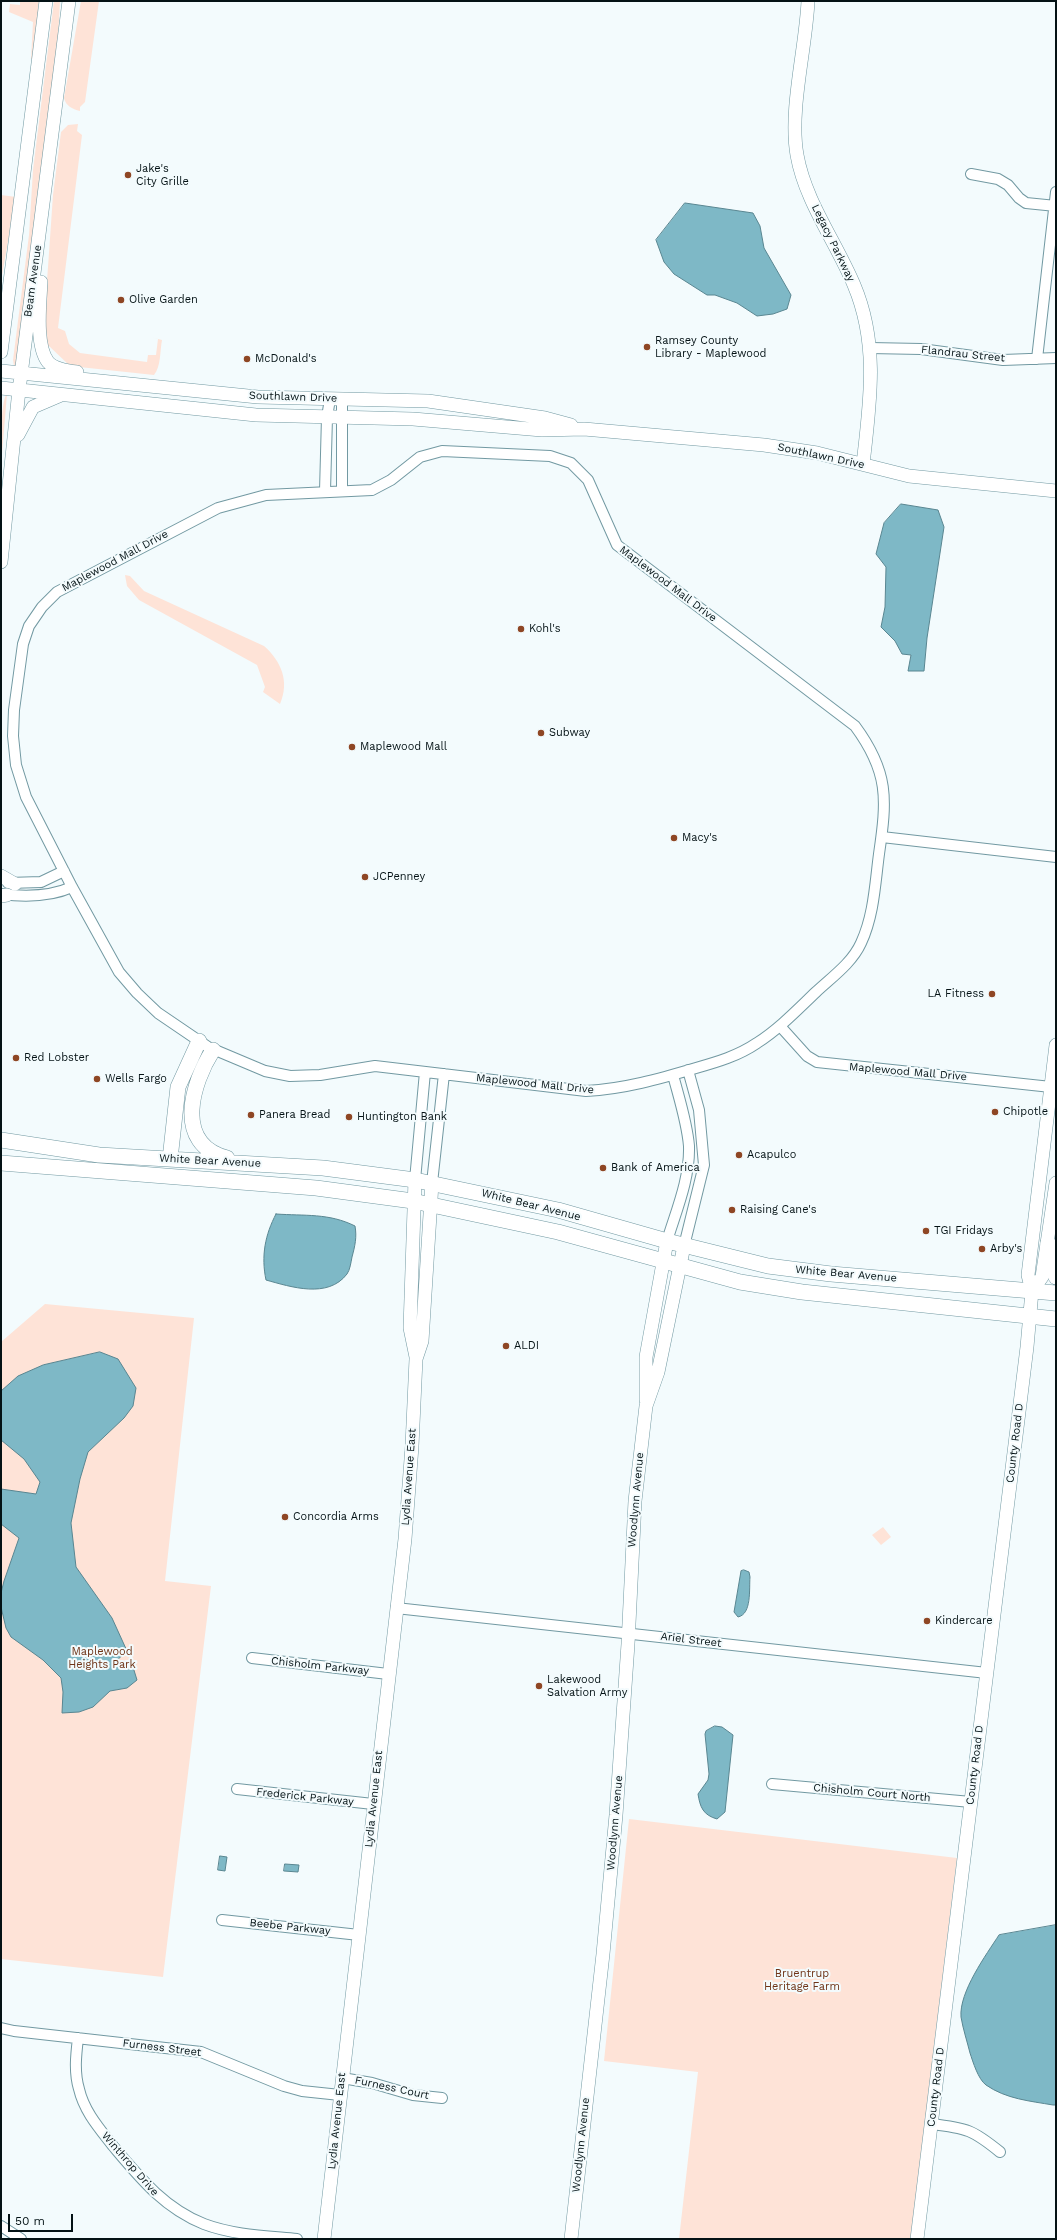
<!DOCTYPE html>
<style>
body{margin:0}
#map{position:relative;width:1057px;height:2240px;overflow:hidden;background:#f3fbfd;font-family:"Work Sans",sans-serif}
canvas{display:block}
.frame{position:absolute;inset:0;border:2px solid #041215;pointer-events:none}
.scale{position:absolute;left:8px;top:2214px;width:65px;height:18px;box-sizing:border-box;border:2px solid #041215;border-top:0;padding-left:5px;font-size:12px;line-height:14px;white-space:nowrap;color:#041215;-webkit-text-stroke:3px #f3fbfd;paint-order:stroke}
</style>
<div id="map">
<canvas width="1057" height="2240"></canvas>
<div class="frame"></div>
<div class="scale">50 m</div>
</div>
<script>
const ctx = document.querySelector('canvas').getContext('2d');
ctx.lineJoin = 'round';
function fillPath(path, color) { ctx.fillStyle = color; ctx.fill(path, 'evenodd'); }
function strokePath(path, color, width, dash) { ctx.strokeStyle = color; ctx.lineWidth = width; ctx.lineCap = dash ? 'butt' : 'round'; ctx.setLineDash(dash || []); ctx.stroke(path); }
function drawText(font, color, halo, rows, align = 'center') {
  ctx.font = font + ' "Work Sans",sans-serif'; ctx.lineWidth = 4; ctx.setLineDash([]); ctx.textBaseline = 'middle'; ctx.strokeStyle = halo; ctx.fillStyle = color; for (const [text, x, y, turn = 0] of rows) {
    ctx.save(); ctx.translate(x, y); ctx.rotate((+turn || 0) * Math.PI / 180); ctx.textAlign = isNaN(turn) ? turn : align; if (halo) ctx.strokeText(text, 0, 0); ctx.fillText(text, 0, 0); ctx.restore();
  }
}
const green = new Path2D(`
 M20 1H39L34 59H31L33 22 9 12 10 4 20 5Z
 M54 1H60L56 79 17 365 14 366 13 360 29 235 33 170Z
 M81 1H99L85 102 80 107V111C72 109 66 106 64 98Z
 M78 124 77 131 82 135 58 328 65 331 69 344 80 353 147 362 148 355H156L158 339 151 337 162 340C160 350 161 367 154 375L70 366 49 346 45 345 43 339 53 195 61 132 68 125Z
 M1 195 16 197 1 281Z
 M7 394 1 466C1 453 0 400 7 394Z
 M125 575 130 576 144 591 264 646C281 661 290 681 280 704L263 692 265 687 257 665 139 600 127 586Z
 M45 1304 194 1318 165 1581 211 1586 163 1977 1 1959V1342Z
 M883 1527 891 1537 881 1545 872 1535Z
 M629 1819 957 1858 911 2239H679L698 2072 604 2061Z`);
const water = new Path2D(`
 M685 203 753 213 760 226 764 248 791 295 787 309 773 314 757 316 737 303 715 295H707L674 274 664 262 656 240Z
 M901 504 938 510 944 527 927 638 924 671H908L911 655 902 654 895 641 881 627 885 607 886 567 876 554 884 523Z
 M276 1214C305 1216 329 1213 355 1226 357 1237 355 1246 352 1257 351 1262 350 1270 347 1274 328 1299 291 1287 266 1280 261 1256 265 1235 276 1214Z
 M100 1352 118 1359 136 1388 133 1406 124 1418 88 1452 80 1479 71 1523 76 1567 112 1618 127 1651 115 1662 124 1668 133 1667 137 1680 127 1688 110 1691 93 1707 79 1712 62 1713 63 1692 61 1678 43 1660 11 1637 6 1628 1 1607V1593L4 1581 19 1538 1 1524V1489L36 1494 40 1482 24 1459 1 1440V1391L18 1376 43 1365Z
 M744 1570 749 1572 750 1577C749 1589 752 1614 738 1617L734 1612 741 1571Z
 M715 1726 722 1727 733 1735 725 1812 717 1819C703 1815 700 1807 698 1794L708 1780 709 1774 705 1734 706 1731Z
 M220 1856 227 1857 225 1871 218 1870Z
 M285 1864 299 1865 298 1872 284 1871Z
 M1056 1925V2105H1053C1030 2101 1006 2099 986 2085 978 2079 973 2062 970 2053 967 2041 963 2029 961 2017 959 1992 986 1955 999 1935Z`);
const minor = new Path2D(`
 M971 174 998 179 1008 185 1019 198 1026 203 1056 206
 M870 348 921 349 1003 360 1056 358
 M1037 359 1056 192
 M342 399V490
 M442 451 550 456 571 463 588 480 617 545 855 726C889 772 887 799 879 854 875 884 874 915 861 943 852 963 832 977 816 992 797 1010 779 1029 757 1043 738 1056 717 1062 696 1068 659 1079 624 1089 586 1091L375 1066 320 1075 290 1076 265 1071 208 1047 158 1013 137 993 119 972 72 887 26 797 16 765 13 736 14 710 23 644 29 626 42 607 57 592 218 508 266 495 372 490 391 480 420 457Z
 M325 491 327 417 330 399
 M882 837 1056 857
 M8 883 41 882 64 871
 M1 894C25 897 50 897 72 887
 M780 1026 807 1056 817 1062 1051 1087
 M415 1180 425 1072
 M432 1183 444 1074
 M667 1241C676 1211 690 1179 689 1146 687 1122 679 1098 673 1075
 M684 1246 704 1165 699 1110 688 1070
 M396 1608 987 1673
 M252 1658 388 1674
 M772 1784 971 1802
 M237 1789 373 1804
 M222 1920 359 1935
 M1 2028 14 2031 201 2052 284 2086 302 2091 340 2095
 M78 2038C76 2055 74 2072 79 2089 84 2111 99 2128 113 2146 140 2178 164 2208 204 2224 233 2235 266 2236 297 2239
 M342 2078 372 2083 413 2095 442 2098
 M931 2124C967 2128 973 2130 1000 2152
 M1 2226 21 2239`);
const tertiary = new Path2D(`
 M808 1C806 48 789 110 797 155 805 201 836 242 854 285 879 344 870 403 863 464
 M41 282C40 303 35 345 48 362 54 369 68 371 77 372
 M1 352 46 1
 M1 371 258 397 428 401 545 418 571 425
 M1 388 256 415 413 419 542 430 584 429 764 445 817 453 909 476 1056 491
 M18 435 33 407 61 395
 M1 562 19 390 69 1
 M1 876 15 884
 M1 896 7 895
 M415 1180 410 1328 416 1357
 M1032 1291 1042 1277 1056 1183
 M646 1400V1357L667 1241
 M324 2239 405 1539 412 1446 416 1359 422 1341 432 1183
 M571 2239 603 1954 616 1815 628 1644 635 1501 646 1406 658 1372 684 1246
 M917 2239 1027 1347 1032 1291 1028 1275 1056 1045`);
const secondary = new Path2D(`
 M213 1050C192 1083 173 1144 227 1158
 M1 1140 99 1155 323 1168 415 1180 558 1210 667 1241 768 1266 831 1274 1056 1293
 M170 1159 178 1087 199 1041
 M1 1163 316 1188 413 1201 558 1232 740 1282 802 1292 1056 1319
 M1048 1243 1050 1264 1056 1277`);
const markers = [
 [128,175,4,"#8e4624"],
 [121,300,4,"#8e4624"],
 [647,347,4,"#8e4624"],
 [247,359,4,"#8e4624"],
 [521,629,4,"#8e4624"],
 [541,733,4,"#8e4624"],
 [352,747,4,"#8e4624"],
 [674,838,4,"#8e4624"],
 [365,877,4,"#8e4624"],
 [992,994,4,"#8e4624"],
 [16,1058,4,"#8e4624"],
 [97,1079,4,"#8e4624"],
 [995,1112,4,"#8e4624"],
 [251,1115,4,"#8e4624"],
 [349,1117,4,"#8e4624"],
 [739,1155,4,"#8e4624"],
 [603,1168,4,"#8e4624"],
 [732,1210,4,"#8e4624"],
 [926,1231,4,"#8e4624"],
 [982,1249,4,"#8e4624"],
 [506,1346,4,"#8e4624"],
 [285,1517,4,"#8e4624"],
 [927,1621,4,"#8e4624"],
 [539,1686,4,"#8e4624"]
];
const poiNames = [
 ["Jake's",136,169],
 ["City Grille",136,182],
 ["Olive Garden",129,300],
 ["Ramsey County",655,341],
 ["Library - Maplewood",655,354],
 ["McDonald's",255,359],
 ["Kohl's",529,629],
 ["Subway",549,733],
 ["Maplewood Mall",360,747],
 ["Macy's",682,838],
 ["JCPenney",373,877],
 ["LA Fitness",984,994,"right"],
 ["Red Lobster",24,1058],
 ["Wells Fargo",105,1079],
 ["Chipotle",1003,1112],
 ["Panera Bread",259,1115],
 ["Huntington Bank",357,1117],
 ["Acapulco",747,1155],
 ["Bank of America",611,1168],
 ["Raising Cane's",740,1210],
 ["TGI Fridays",934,1231],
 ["Arby's",990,1249],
 ["ALDI",514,1346],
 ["Concordia Arms",293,1517],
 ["Kindercare",935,1621],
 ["Lakewood",547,1680],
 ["Salvation Army",547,1693]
];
const streetNames = [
 ["Legacy Parkway",833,243,64],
 ["Beam Avenue",33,281,-82],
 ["Flandrau Street",963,354,6],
 ["Southlawn Drive",293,397,2],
 ["Southlawn Drive",821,456,12],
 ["Maplewood Mall Drive",115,561,-28],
 ["Maplewood Mall Drive",668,584,37],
 ["Maplewood Mall Drive",908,1072,5],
 ["Maplewood Mall Drive",535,1084,6],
 ["White Bear Avenue",210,1161,3],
 ["White Bear Avenue",531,1205,14],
 ["White Bear Avenue",846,1274,5],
 ["County Road D",1015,1443,-83],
 ["Lydia Avenue East",409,1477,-86],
 ["Woodlynn Avenue",636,1500,-85],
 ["Ariel Street",691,1640,7],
 ["Chisholm Parkway",320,1666,6],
 ["County Road D",975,1765,-83],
 ["Chisholm Court North",872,1793,5],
 ["Frederick Parkway",305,1797,6],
 ["Lydia Avenue East",374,1799,-84],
 ["Woodlynn Avenue",615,1823,-85],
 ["Beebe Parkway",290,1927,6],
 ["Furness Street",162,2048,7],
 ["County Road D",936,2087,-83],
 ["Furness Court",392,2088,12],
 ["Lydia Avenue East",337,2121,-84],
 ["Woodlynn Avenue",581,2145,-84],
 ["Winthrop Drive",130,2164,49]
];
const parkNames = [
 ["Maplewood",102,1652],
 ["Heights Park",102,1665],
 ["Bruentrup",802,1974],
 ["Heritage Farm",802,1987]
];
fillPath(green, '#fee3d7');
fillPath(water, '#7eb8c6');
strokePath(water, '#598691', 1);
strokePath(minor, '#7299a2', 12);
strokePath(tertiary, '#7299a2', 14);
strokePath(secondary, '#7299a2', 16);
strokePath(minor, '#fff', 10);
strokePath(tertiary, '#fff', 13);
strokePath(secondary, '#fff', 15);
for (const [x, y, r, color] of markers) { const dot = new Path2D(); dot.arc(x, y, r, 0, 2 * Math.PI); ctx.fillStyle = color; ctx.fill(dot); strokePath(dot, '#f3fbfd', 1.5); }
drawText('11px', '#041215', '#f3fbfd', poiNames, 'left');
drawText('11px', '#041215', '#f3fbfd', streetNames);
drawText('11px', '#6f3417', '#f3fbfd', parkNames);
</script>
